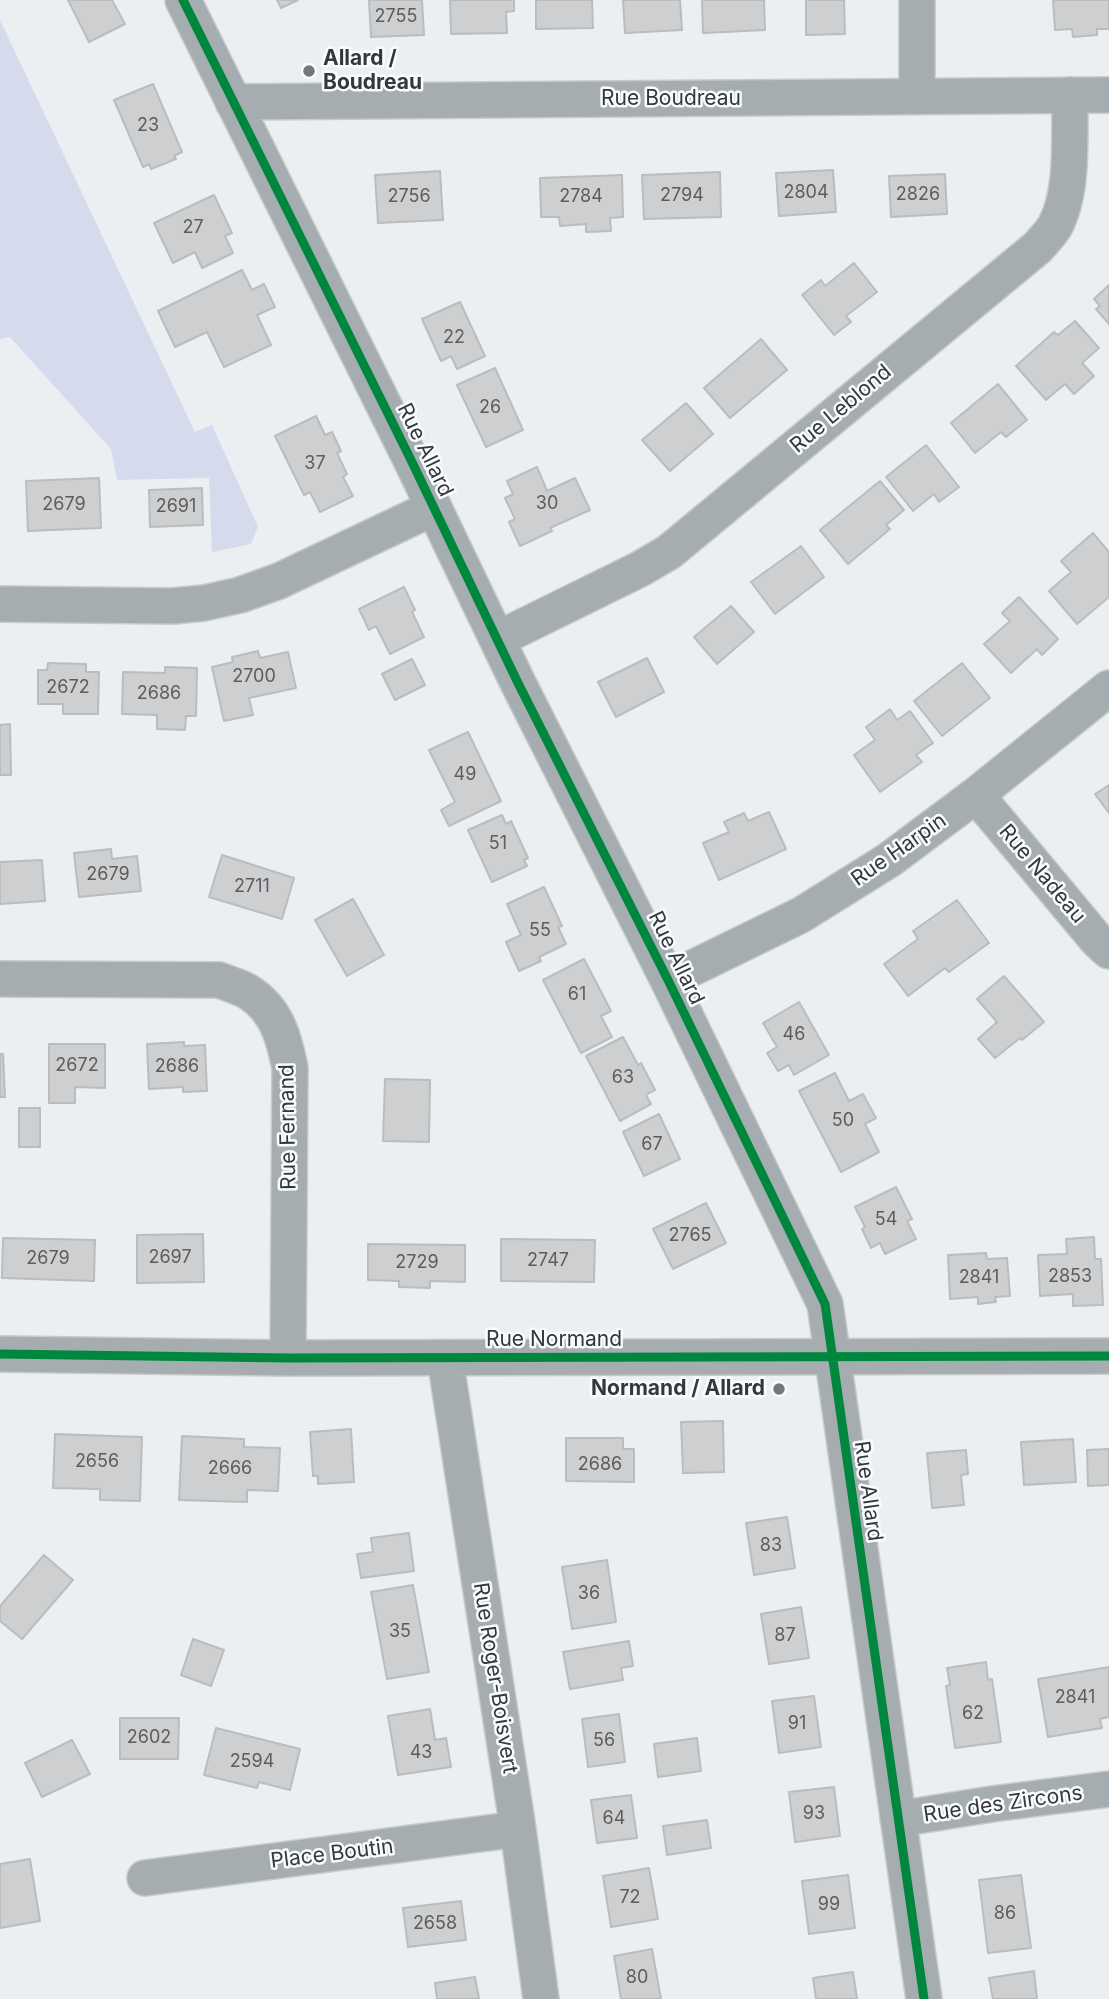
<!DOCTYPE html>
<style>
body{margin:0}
canvas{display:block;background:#eceff1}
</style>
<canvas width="1109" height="1999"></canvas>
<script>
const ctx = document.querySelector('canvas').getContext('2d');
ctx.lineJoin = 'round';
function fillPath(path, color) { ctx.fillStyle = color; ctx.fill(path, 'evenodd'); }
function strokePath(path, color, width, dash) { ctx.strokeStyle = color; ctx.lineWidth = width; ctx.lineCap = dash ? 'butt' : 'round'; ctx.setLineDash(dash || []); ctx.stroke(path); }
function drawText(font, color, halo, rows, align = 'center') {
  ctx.font = font + ' Inter,sans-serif'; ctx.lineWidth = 5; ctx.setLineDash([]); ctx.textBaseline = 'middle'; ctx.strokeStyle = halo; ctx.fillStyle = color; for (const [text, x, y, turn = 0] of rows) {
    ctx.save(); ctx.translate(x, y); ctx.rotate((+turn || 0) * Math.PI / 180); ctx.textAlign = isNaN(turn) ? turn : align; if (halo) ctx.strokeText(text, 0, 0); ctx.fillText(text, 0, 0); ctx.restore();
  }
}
const green = new Path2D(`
 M0 20 195 432 212 425 258 527 251 544 212 552 209 478 117 480 111 449 10 337 0 339Z`);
const building = new Path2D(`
 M68 0H112L125 24 89 42Z
 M277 0H298L281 8Z
 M369 0H422L424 35 371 37Z
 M450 0H514V11L506 12 507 33 451 34Z
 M536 0H592L593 28 536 29Z
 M623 0H680L682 30 625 33Z
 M702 0H764L765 30 703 33Z
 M806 0H844L845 34 806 35Z
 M1053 0H1109V29H1097V35L1073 37 1072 29 1055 30Z
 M153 84 182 152 174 156 176 159 151 169 149 164 143 167 114 100Z
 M833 170 836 212 779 216 776 173Z
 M440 171 443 220 378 223 375 175Z
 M720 172 721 217 644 219 642 175Z
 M945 174 947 214 891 217 889 176Z
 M622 175 623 217 610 218 611 231 586 232V224L560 226 559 217H541L540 178Z
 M214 195 232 233 225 236 233 253 202 268 195 252 173 263 154 223Z
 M854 263 877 292 846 316 851 322 834 335 802 295 821 280 825 286Z
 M242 270 252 290 264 284 275 307 257 315 271 345 224 367 207 332 175 347 158 311Z
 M1109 285V324L1096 309 1100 306 1094 299Z
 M460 302 485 356 457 369 451 356 441 361 422 319Z
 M1075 321 1099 348 1082 363 1094 376 1074 394 1065 384 1046 400 1016 366 1054 332 1058 335Z
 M761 339 787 370 730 418 704 388Z
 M495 368 523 430 486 447 457 385Z
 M998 384 1027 420 1006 437 1001 432 975 453 951 423Z
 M686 403 713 434 670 471 642 440Z
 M316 416 325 435 332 432 341 451 337 453 347 474 343 477 353 496 320 512 310 492 304 495 275 436Z
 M926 445 959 487 939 502 934 494 913 511 886 477Z
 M537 467 547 491 575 478 590 510 550 528 552 531 520 546 509 522 515 519 505 498 513 494 507 481Z
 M99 478 101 528 28 531 26 481Z
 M880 481 904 510 886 525 890 529 848 564 820 530Z
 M202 488 203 525 150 527 149 490Z
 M1093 533 1109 552V597L1077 624 1049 591 1071 572 1061 561Z
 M801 546 824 577 775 614 751 582Z
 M404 587 415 610 412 612 424 637 390 654 376 626 369 630 359 609Z
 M1019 597 1058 639 1042 655 1037 649 1011 673 984 644 1010 621 1002 613Z
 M731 606 754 632 717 664 694 637Z
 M258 651 260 658 288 652 296 688 249 698 253 715 224 721 212 667 233 662 232 657Z
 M647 658 664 692 616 717 598 682Z
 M412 659 425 685 395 700 382 674Z
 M48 663 86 664V672H99L98 714H63V704H38V670H47Z
 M962 663 990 698 942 736 914 701Z
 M165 667 197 668 196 716H186L185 730 157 729V715L122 714 123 672 165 673Z
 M890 709 897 720 910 711 933 743 916 755 922 762 880 792 854 755 875 740 866 727Z
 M10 724 11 775H0V725Z
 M468 732 501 801 449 826 441 810 455 802 429 750Z
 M1109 785V813L1095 794Z
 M769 812 786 849 719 880 703 843 729 832 724 822 744 813 748 821Z
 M502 815 506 824 511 821 528 858 524 860 527 866 492 882 468 830Z
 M111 849 112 859 137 856 141 891 79 897 74 853Z
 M222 855 294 878 282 919 209 897Z
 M42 860 45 901 0 904V862Z
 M544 887 562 926 558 927 566 944 539 957 541 961 519 971 506 942 521 935 507 904Z
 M353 899 384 955 347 976 315 920Z
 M957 900 989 943 949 972 945 968 908 996 884 964 918 939 913 931Z
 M584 959 611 1011 601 1016 612 1037 581 1053 543 980Z
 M1004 976 1044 1022 1022 1040 1020 1038 995 1058 978 1039 997 1022 977 999Z
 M799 1002 829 1055 794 1075 789 1065 778 1071 767 1053 777 1047 763 1023Z
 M623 1037 638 1065 641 1063 655 1090 646 1095 651 1104 620 1121 586 1056Z
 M184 1042V1046L205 1045 207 1091 183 1092V1087L149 1089 147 1044Z
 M49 1044H105V1088L75 1087V1103H49Z
 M0 1054H3L5 1097H0Z
 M835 1073 849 1101 863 1094 876 1118 865 1124 879 1152 841 1172 799 1091Z
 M385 1079 430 1080 429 1142 383 1141Z
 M19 1108H40V1147H19Z
 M659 1114 680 1159 644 1176 623 1132Z
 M896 1187 912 1219 907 1221 916 1239 885 1254 880 1243 871 1248 862 1229 865 1227 855 1207Z
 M706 1203 726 1243 673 1269 653 1229Z
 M203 1234 204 1282 137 1283V1235Z
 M1094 1237 1095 1259H1101L1103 1305 1073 1306V1294L1040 1296 1038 1255 1067 1254 1066 1239Z
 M3 1238 95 1240 94 1281 2 1278Z
 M501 1239 595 1240 594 1282 501 1281Z
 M368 1244 465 1245V1282L430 1281V1288L399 1287V1281L368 1280Z
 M986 1253 987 1259 1007 1258 1010 1296 995 1297 996 1302 978 1304V1297L950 1299 948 1255Z
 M723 1421 724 1472 683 1473 681 1422Z
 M351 1429 354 1482 318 1484V1476H313L310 1432Z
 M55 1434 142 1437 140 1501 100 1500V1489L53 1488Z
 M182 1436 244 1439V1447L280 1448 278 1491 247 1490V1502L179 1500Z
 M566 1438H623V1449H634V1482L566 1481Z
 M1073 1439 1076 1482 1024 1485 1021 1442Z
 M1109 1449V1485L1088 1486 1087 1450Z
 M966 1450 968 1474 961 1475 964 1505 932 1508 927 1453Z
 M787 1517 795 1568 754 1575 746 1523Z
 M409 1533 414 1571 361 1578 357 1554 373 1552 371 1538Z
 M44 1555 73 1580 22 1639 0 1621V1606Z
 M607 1560 616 1622 572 1629 562 1567Z
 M413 1585 429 1672 387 1679 371 1592Z
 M801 1607 809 1658 769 1664 761 1614Z
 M193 1639 224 1650 211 1686 181 1675Z
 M629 1641 633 1666 621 1668 623 1680 570 1689 563 1652Z
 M986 1662 988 1680 992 1679 1001 1742 955 1748 946 1686 950 1685 947 1668Z
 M1109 1667V1717L1100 1719 1102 1728 1048 1737 1038 1679Z
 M814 1696 821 1747 779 1753 772 1701Z
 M430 1709 435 1740 446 1738 451 1767 398 1775 388 1716Z
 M619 1714 625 1762 588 1767 582 1719Z
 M120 1718H179L178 1759H120Z
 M216 1728 300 1749 290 1790 259 1782 257 1788 204 1775Z
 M697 1738 701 1771 658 1777 654 1744Z
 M72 1740 90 1774 42 1797 25 1763Z
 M834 1787 840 1836 795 1842 789 1792Z
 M631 1795 637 1838 597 1843 591 1800Z
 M707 1820 711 1848 667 1855 663 1826Z
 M30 1859 40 1921 0 1928V1864Z
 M649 1868 658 1919 611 1927 603 1876Z
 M848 1875 855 1928 809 1934 802 1881Z
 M1021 1875 1031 1948 988 1953 979 1880Z
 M461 1901 466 1940 408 1947 403 1908Z
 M652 1949 661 1999H621L614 1956Z
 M1034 1971 1037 1999H993L989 1978Z
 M853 1972 857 1999H816L813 1978Z
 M475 1977 479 1999H437L435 1983Z`);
const street = new Path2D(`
 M183 0 411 460 518 683 668 980 825 1304 924 1999
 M917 0V97
 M233 102 1109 95
 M0 604 173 606 204 603 240 595 279 581 433 508
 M498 639 640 569 669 552 1038 247C1044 240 1051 233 1055 226 1074 191 1069 135 1070 95
 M976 795 1097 940 1109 951
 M0 979 219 980C229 984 241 987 250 993 277 1011 284 1038 290 1068L288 1358
 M668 980 801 915 889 860 976 795 1109 688
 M0 1354 288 1358 1109 1356
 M445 1358 518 1829 541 1999
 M898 1819 992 1804 1109 1789
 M145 1878 518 1829`);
const cycleway = new Path2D(`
 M183 0 411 460 518 683 668 980 825 1304 924 1999
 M0 1354 288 1358 1109 1356`);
const markers = [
 [309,71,7,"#767779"],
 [779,1389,7,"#767779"]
];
const numberNames = [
 ["2755",396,17],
 ["23",148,126],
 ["2804",806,193],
 ["2826",918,195],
 ["2794",682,196],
 ["2756",409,197],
 ["2784",581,197],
 ["27",193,228],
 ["22",454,338],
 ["26",490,408],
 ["37",315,464],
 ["30",547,504],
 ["2679",64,505],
 ["2691",176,507],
 ["2700",254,677],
 ["2672",68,688],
 ["2686",159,694],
 ["49",465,775],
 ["51",498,844],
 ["2679",108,875],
 ["2711",252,887],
 ["55",540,931],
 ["61",577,995],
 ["46",794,1035],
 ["2672",77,1066],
 ["2686",177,1067],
 ["63",623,1078],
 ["50",843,1121],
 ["67",652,1145],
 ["54",886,1220],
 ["2765",690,1236],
 ["2697",170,1258],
 ["2679",48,1259],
 ["2747",548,1261],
 ["2729",417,1263],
 ["2853",1070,1277],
 ["2841",979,1278],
 ["2656",97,1462],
 ["2686",600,1465],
 ["2666",230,1469],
 ["83",771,1546],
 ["36",589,1594],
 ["35",400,1632],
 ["87",785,1636],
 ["2841",1075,1698],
 ["62",973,1714],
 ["91",797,1724],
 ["2602",149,1738],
 ["56",604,1741],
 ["43",421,1753],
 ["2594",252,1762],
 ["93",814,1814],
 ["64",614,1819],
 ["72",630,1898],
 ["99",829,1905],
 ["86",1005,1914],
 ["2658",435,1924],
 ["80",637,1978]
];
const poiNames = [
 ["Allard /",323,59],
 ["Boudreau",323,83],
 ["Normand / Allard",765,1389,"right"]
];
const streetNames = [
 ["Rue Boudreau",671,99],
 ["Rue Leblond",841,409,-40],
 ["Rue Allard",425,450,64],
 ["Rue Harpin",899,850,-35],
 ["Rue Nadeau",1042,874,50],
 ["Rue Allard",676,958,64],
 ["Rue Fernand",288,1127,-91],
 ["Rue Normand",554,1340],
 ["Rue Allard",868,1491,82],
 ["Rue Roger-Boisvert",495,1678,81],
 ["Rue des Zircons",1003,1804,-8],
 ["Place Boutin",332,1854,-7]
];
fillPath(green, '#d5dbed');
fillPath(building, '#cdcfd1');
strokePath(building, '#babcbd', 2);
strokePath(street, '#c8cacb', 38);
strokePath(street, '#a5adb0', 35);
strokePath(cycleway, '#00873e', 9);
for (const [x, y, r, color] of markers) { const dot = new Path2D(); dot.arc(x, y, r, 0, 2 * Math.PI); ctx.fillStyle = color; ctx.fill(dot); strokePath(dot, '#f9fcfe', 2.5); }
drawText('18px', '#5c5d5e', null, numberNames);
drawText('bold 21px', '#363738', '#f9fcfe', poiNames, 'left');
drawText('21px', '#363738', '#f9fcfe', streetNames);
</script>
